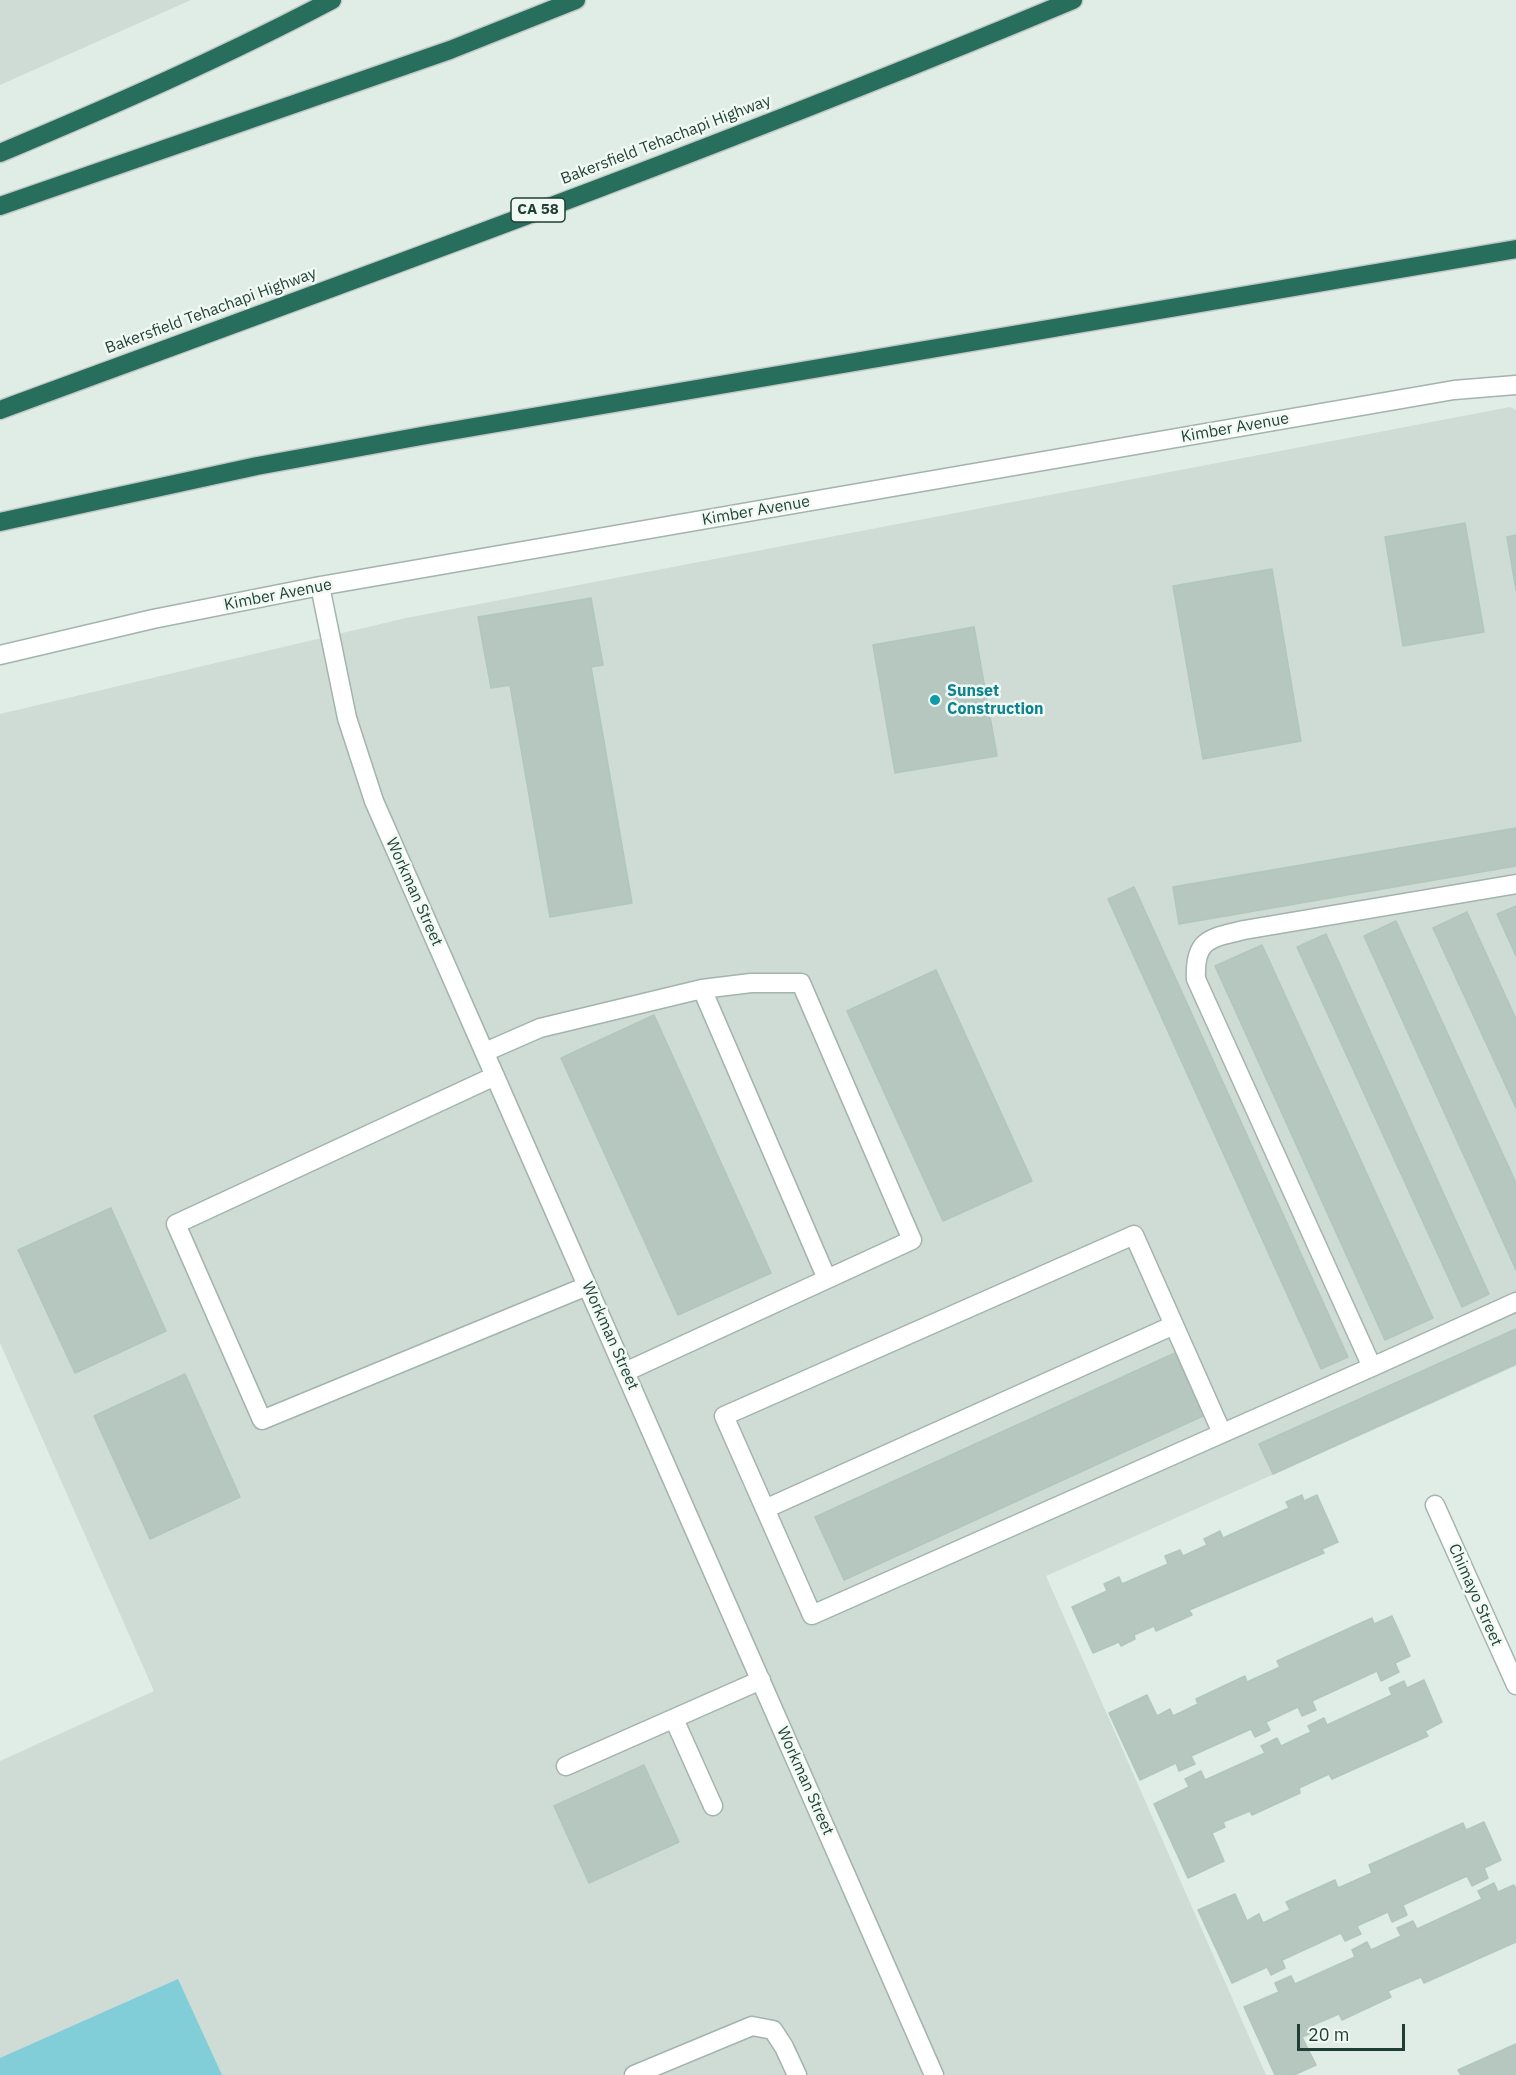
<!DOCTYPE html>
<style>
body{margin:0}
#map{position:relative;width:1516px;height:2075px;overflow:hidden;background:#e0ece6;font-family:"IBM Plex Sans",sans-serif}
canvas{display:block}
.scale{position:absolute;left:1297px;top:2024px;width:108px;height:27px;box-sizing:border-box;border:3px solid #1f3e35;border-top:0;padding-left:8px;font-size:18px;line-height:21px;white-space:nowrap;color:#1f3e35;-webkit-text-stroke:4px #f1f9f4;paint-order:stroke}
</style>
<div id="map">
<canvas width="1516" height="2075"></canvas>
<div class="scale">20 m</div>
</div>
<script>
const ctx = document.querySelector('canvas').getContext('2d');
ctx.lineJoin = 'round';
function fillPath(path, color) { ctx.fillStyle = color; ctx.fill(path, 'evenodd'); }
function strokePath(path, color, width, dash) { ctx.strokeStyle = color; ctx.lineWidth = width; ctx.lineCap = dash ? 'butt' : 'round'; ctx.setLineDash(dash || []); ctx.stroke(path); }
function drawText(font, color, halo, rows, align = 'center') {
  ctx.font = font + ' "IBM Plex Sans",sans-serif'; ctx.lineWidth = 5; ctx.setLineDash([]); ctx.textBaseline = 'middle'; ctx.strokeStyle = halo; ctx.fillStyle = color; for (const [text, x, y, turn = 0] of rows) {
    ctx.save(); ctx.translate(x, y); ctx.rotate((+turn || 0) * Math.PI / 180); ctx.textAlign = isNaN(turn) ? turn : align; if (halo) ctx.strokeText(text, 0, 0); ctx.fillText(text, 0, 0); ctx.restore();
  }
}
const built = new Path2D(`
 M0 0H191L0 85Z
 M1510 407 1516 410V1366L1046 1576 1266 2075H0V1761L154 1691 0 1343V714L406 618Z`);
const water = new Path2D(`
 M178 1979 222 2075H0V2058Z`);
const building = new Path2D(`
 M1465 523 1484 632 1403 646 1385 537Z
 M1516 535V590L1507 537Z
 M1272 569 1301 741 1203 759 1173 586Z
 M591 598 603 665 591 667 632 903 550 917 510 685 491 688 478 617Z
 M974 627 997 756 895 773 873 645Z
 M1516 828V866L1179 924 1173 887Z
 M1134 887 1348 1357 1321 1369 1108 899Z
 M1516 906V956L1497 914Z
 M1467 912 1516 1019V1108L1433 928Z
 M1396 921 1516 1183V1270L1364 936Z
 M1326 934 1489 1294 1462 1307 1297 947Z
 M1262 945 1433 1318 1385 1340 1215 966Z
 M936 970 1032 1181 943 1221 847 1011Z
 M654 1015 771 1273 678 1315 561 1058Z
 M111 1208 166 1331 75 1373 18 1250Z
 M1516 1329V1364L1273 1474 1259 1444Z
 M1175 1353 1203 1416 844 1580 815 1517Z
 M185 1374 240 1497 150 1539 94 1416Z
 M1302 1495 1304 1501 1317 1495 1338 1542 1322 1549 1324 1553 1189 1610 1192 1615 1156 1631 1154 1626 1134 1635 1135 1639 1121 1646 1119 1642 1093 1653 1072 1607 1107 1591 1104 1584 1119 1577 1122 1584 1168 1564 1165 1556 1180 1550 1183 1556 1207 1545 1204 1539 1220 1531 1223 1538 1289 1508 1286 1502Z
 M1392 1616 1410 1656 1395 1663 1399 1672 1381 1681 1377 1671 1312 1701 1316 1710 1302 1716 1298 1707 1266 1722 1270 1730 1255 1737 1251 1729 1191 1756 1195 1764 1179 1771 1176 1763 1140 1780 1109 1713 1147 1695 1157 1716 1170 1709 1173 1716 1198 1704 1196 1699 1245 1676 1247 1682 1280 1667 1277 1661 1372 1618 1374 1624Z
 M1424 1680 1442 1722 1425 1731 1428 1736 1332 1779 1329 1774 1299 1788 1300 1793 1252 1815 1250 1811 1223 1822 1225 1827 1212 1833 1224 1861 1188 1878 1154 1804 1189 1787 1185 1779 1201 1771 1205 1780 1265 1753 1261 1746 1277 1738 1281 1746 1311 1732 1308 1726 1324 1718 1327 1725 1392 1695 1389 1688 1404 1681 1407 1688Z
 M644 1765 679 1842 589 1883 554 1806Z
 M1484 1822 1501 1860 1484 1868 1488 1878 1472 1886 1467 1876 1403 1905 1407 1915 1392 1922 1388 1912 1357 1926 1361 1934 1345 1941 1341 1933 1282 1960 1285 1968 1271 1975 1267 1967 1232 1983 1198 1910 1235 1894 1247 1921 1259 1914 1263 1923 1290 1910 1286 1902 1335 1880 1338 1888 1372 1873 1369 1865 1463 1823 1466 1830Z
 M1494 1883 1498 1892 1514 1885 1516 1889V1942L1424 1983 1421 1977 1388 1991 1391 1997 1342 2020 1339 2014 1313 2025 1316 2031 1302 2037 1316 2065 1294 2075H1275L1244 2007 1279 1992 1275 1983 1291 1976 1295 1984 1355 1957 1352 1950 1367 1942 1371 1950 1401 1936 1397 1928 1413 1921 1417 1929 1482 1899 1478 1891Z
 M1516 2044V2075H1461L1458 2070Z`);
const minor = new Path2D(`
 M320 586 347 718 374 801 934 2075
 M0 655 153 619 320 586 1454 390 1516 385
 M1516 884 1244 930C1210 938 1194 939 1196 979L1372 1367 1516 1302
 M702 989 827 1279
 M485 1052 540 1028 702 989 751 983H801L912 1240 625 1372
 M495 1076 176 1224 262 1420 587 1286
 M1222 1433 1134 1235 724 1416 812 1615 1372 1367
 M1435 1505 1516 1685
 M765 1509 1174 1325
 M674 1719 713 1806
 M566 1766 761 1680
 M634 2075 752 2026 773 2030 784 2047 797 2075`);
const highway = new Path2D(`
 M0 153C112 106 224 57 332 0
 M0 206 450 50 576 0
 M0 410C359 278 720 148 1073 0
 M0 522 257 466 427 435 1516 249`);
const markers = [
 [935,700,6,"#0f9aa8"]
];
const shields = [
 [538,210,54]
];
const shieldNames = [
 ["CA 58",538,210]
];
const streetNames = [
 ["Bakersfield Tehachapi Highway",666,140,-21],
 ["Bakersfield Tehachapi Highway",211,311,-20],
 ["Kimber Avenue",1235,428,-10],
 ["Kimber Avenue",756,511,-10],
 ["Kimber Avenue",278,595,-11],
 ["Workman Street",414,892,66],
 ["Workman Street",610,1336,66],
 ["Chimayo Street",1475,1595,66],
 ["Workman Street",805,1781,66]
];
const cultureNames = [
 ["Sunset",947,691],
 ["Construction",947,709]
];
fillPath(built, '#cedcd5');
fillPath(water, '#82ced8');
fillPath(building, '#b5c7bf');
strokePath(building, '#b1c7bd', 1.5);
strokePath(minor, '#a2b4ad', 21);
strokePath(highway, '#c0c9c6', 21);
strokePath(minor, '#fff', 18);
strokePath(highway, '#276e5c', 18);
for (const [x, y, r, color] of markers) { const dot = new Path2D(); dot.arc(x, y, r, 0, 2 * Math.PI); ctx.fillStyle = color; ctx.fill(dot); strokePath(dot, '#f1f9f4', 2); }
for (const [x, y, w] of shields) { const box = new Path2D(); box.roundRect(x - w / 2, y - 12, w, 24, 4.5); ctx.fillStyle = '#f1f9f4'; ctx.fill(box); strokePath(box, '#1f3e35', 1.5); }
drawText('bold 15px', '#1f3e35', null, shieldNames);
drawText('16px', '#1f3e35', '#f1f9f4', streetNames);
drawText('bold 16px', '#0d838f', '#f1f9f4', cultureNames, 'left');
</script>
